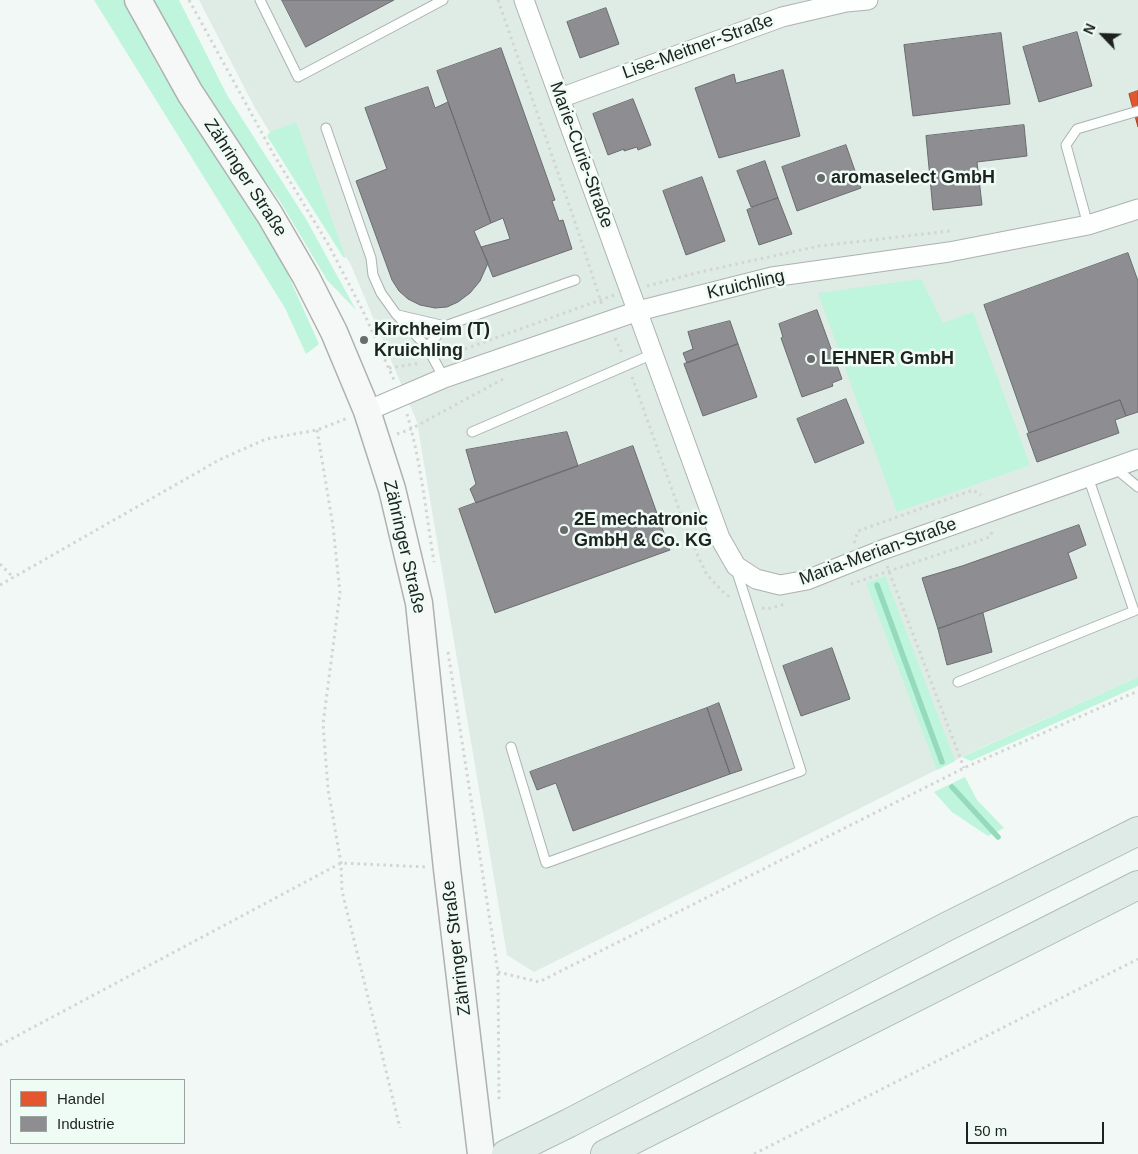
<!DOCTYPE html>
<meta charset="utf-8">
<style>
body{margin:0}
#map{position:relative;width:1138px;height:1154px;overflow:hidden;background:#f2f8f5;font-family:Helvetica,sans-serif}
canvas{display:block}
.legend{position:absolute;left:10px;top:1079px;width:175px;height:65px;box-sizing:border-box;background:#effbf5;border:1px solid #9ba49f;margin:0;padding:6px 9px;list-style:none;font-size:15px;color:#1d211f}
.legend li{display:flex;align-items:center;gap:10px;height:25px}
.legend b{width:25px;border:1px solid #9ba49f}
.north{position:absolute;left:1078px;top:10px;width:50px;height:50px;-webkit-text-stroke:4px #effbf5;paint-order:stroke;rotate:294deg;font-size:14px;font-weight:700;line-height:20px;text-align:center;color:#1d211f}
.north::after{content:'';display:block;margin:auto;width:18px;height:22px;background:#1d211f;clip-path:polygon(50% 0,100% 100%,50% 72%,0 100%)}
.scale{position:absolute;left:966px;top:1122px;width:138px;height:22px;box-sizing:border-box;border:2px solid #1d211f;border-top:0;padding-left:6px;font-size:15px;line-height:18px;white-space:nowrap;color:#1d211f;-webkit-text-stroke:4px #effbf5;paint-order:stroke}
</style>
<div id="map">
<canvas width="1138" height="1154"></canvas>
<ul class="legend">
<li><b style="height:14px;background:#e4572e"></b>Handel</li>
<li><b style="height:14px;background:#8d8d92"></b>Industrie</li>
</ul>
<div class="north">N</div>
<div class="scale">50 m</div>
</div>
<script>
const ctx = document.querySelector('canvas').getContext('2d');
ctx.lineJoin = 'round';
function fillPath(path, color) { ctx.fillStyle = color; ctx.fill(path, 'evenodd'); }
function strokePath(path, color, width, dash) { ctx.strokeStyle = color; ctx.lineWidth = width; ctx.lineCap = dash ? 'butt' : 'round'; ctx.setLineDash(dash || []); ctx.stroke(path); }
function drawText(font, color, halo, rows, align = 'center') {
  ctx.font = font + ' Helvetica,sans-serif'; ctx.lineWidth = 5; ctx.setLineDash([]); ctx.textBaseline = 'middle'; ctx.strokeStyle = halo; ctx.fillStyle = color; for (const [text, x, y, turn = 0] of rows) {
    ctx.save(); ctx.translate(x, y); ctx.rotate((+turn || 0) * Math.PI / 180); ctx.textAlign = isNaN(turn) ? turn : align; if (halo) ctx.strokeText(text, 0, 0); ctx.fillText(text, 0, 0); ctx.restore();
  }
}
const built = new Path2D(`
 M199 0H1138V677L972 752 534 972 507 955 417 422 351 265 255 108Z`);
const green = new Path2D(`
 M94 0H123L159 68 281 259 319 344 306 354 285 308Z
 M149 0H179L227 95 306 219 356 310 327 280 280 201 200 94Z
 M296 122 346 258 343 257 267 136 270 132Z
 M921 279 943 323 973 312 1030 465 897 512 818 293Z
 M885 576 955 761 937 770 866 583Z
 M1138 677V686L971 761 962 757Z
 M965 777 977 800 1004 828 988 836 952 812 934 792Z`);
const shops = new Path2D(`
 M1138 91V127L1129 94Z`);
const industry = new Path2D(`
 M282 0H394L306 47Z
 M606 8 619 44 580 58 567 22Z
 M1077 32 1092 86 1039 102 1023 47Z
 M1001 33 1010 104 913 116 904 45Z
 M501 48 555 200 552 201 559 221 563 220 572 249 493 277 481 247 510 239 503 218 491 223 437 71Z
 M783 70 800 136 719 158 695 88 734 74 736 83Z
 M428 87 435 108 448 102 491 223 474 231 488 263 480 281 470 293 458 302 447 307 435 308 420 305 408 299 399 291 392 280 356 181 387 169 365 108Z
 M633 99 651 145 638 150 637 147 624 151V149L608 155 593 114Z
 M1024 125 1027 156 977 162 982 205 933 210 926 136Z
 M846 145 861 188 797 211 782 167Z
 M765 161 778 198 751 207 737 171Z
 M702 177 725 241 686 255 663 191Z
 M778 198 792 234 759 245 747 210Z
 M1128 253 1138 281V412L1126 416 1120 400 1029 433 984 305Z
 M817 310 842 379 832 383 833 386 802 397 781 338 783 337 779 324Z
 M730 321 738 344 687 363 683 353 693 349 688 332Z
 M738 344 757 397 703 416 684 364Z
 M846 399 864 443 815 463 797 419Z
 M1120 400 1126 416 1115 420 1119 433 1037 462 1027 434Z
 M567 432 578 466 476 503 470 489 476 484 466 450Z
 M633 446 670 550 495 613 459 509Z
 M1079 525 1086 545 1068 553 1077 578 938 629 922 578 962 566Z
 M983 613 992 652 947 665 938 629Z
 M832 648 850 699 801 716 783 666Z
 M719 703 742 770 730 774 707 708Z
 M707 708 730 774 573 831 556 783 537 790 530 772Z`);
const stream = new Path2D(`
 M877 585 942 762
 M952 787 998 837`);
const path = new Path2D(`
 M189 0 274 155 328 244 363 311 394 380
 M498 0 575 222 602 305
 M647 286 700 272 819 246 950 231
 M615 338 622 353
 M465 349 614 295
 M389 368 421 363
 M632 377 686 529 697 554 707 575 725 594 730 597
 M407 414C421 462 426 513 434 562
 M317 430 333 526 340 593 323 724 328 789 341 863 342 891 400 1128
 M397 434 411 429 503 379
 M854 543 858 531 973 490 981 495
 M0 564 14 578
 M887 566 964 768
 M851 584 990 537 993 529
 M0 585 219 460 266 439 317 430 348 418
 M762 608 767 609 785 604
 M448 652 498 972 499 1102
 M498 972 539 982 964 768 1138 691
 M0 1045 341 863 427 867
 M754 1154 1138 959`);
const lane = new Path2D(`
 M260 0 298 77 443 0
 M326 128 371 258 373 275 381 293 396 314 427 347 444 378
 M1088 225 1066 145 1077 129 1138 111
 M398 315 445 326 575 280
 M427 347 445 326
 M472 432 653 354
 M1115 468 1138 487
 M958 682 1134 611 1088 477
 M511 747 546 863 801 771 736 569`);
const street = new Path2D(`
 M524 0 720 538 736 566 756 579 780 585 807 580 882 550 1138 459
 M560 98 782 17 846 2 868 0
 M367 411 444 378 638 311 772 277 949 252 1088 225 1138 209`);
const secondary = new Path2D(`
 M138 0 190 93 270 215 306 277 334 332 367 411 392 489 419 603 447 869 481 1154`);
const highway = new Path2D(`
 M506 1154 569 1123 946 927 1138 831
 M605 1154 1138 885`);
const markers = [
 [821,178,5,"#686c6a"],
 [364,340,5,"#686c6a"],
 [811,359,5,"#686c6a"],
 [564,530,5,"#686c6a"]
];
const streetNames = [
 ["Lise-Meitner-Straße",698,47,-20],
 ["Marie-Curie-Straße",581,155,70],
 ["Zähringer Straße",245,178,57],
 ["Kruichling",746,285,-13],
 ["Zähringer Straße",404,547,77],
 ["Maria-Merian-Straße",878,552,-20],
 ["Zähringer Straße",457,948,-97]
];
const poiNames = [
 ["aromaselect GmbH",831,178],
 ["Kirchheim (T)",374,330],
 ["Kruichling",374,351],
 ["LEHNER GmbH",821,359],
 ["2E mechatronic",574,520],
 ["GmbH & Co. KG",574,541]
];
fillPath(built, '#deece5');
fillPath(green, '#bff4dd');
fillPath(shops, '#e4572e');
strokePath(shops, '#a8472a', 1);
fillPath(industry, '#8d8d92');
strokePath(industry, '#6b6d70', 1);
strokePath(stream, '#96dabe', 5.5);
strokePath(lane, '#adb2b0', 11);
strokePath(street, '#adb2b0', 21);
strokePath(secondary, '#adb2b0', 29);
strokePath(highway, '#aebdb6', 30);
strokePath(path, '#d3d5d4', 3, [2.5, 4]);
strokePath(lane, '#fdfefe', 9);
strokePath(street, '#fdfefe', 19);
strokePath(secondary, '#f5f8f7', 26);
strokePath(highway, '#dfebe6', 28);
for (const [x, y, r, color] of markers) { const dot = new Path2D(); dot.arc(x, y, r, 0, 2 * Math.PI); ctx.fillStyle = color; ctx.fill(dot); strokePath(dot, '#effbf5', 2); }
drawText('18px', '#1d211f', '#effbf5', streetNames);
drawText('bold 18px', '#1d211f', '#effbf5', poiNames, 'left');
</script>
